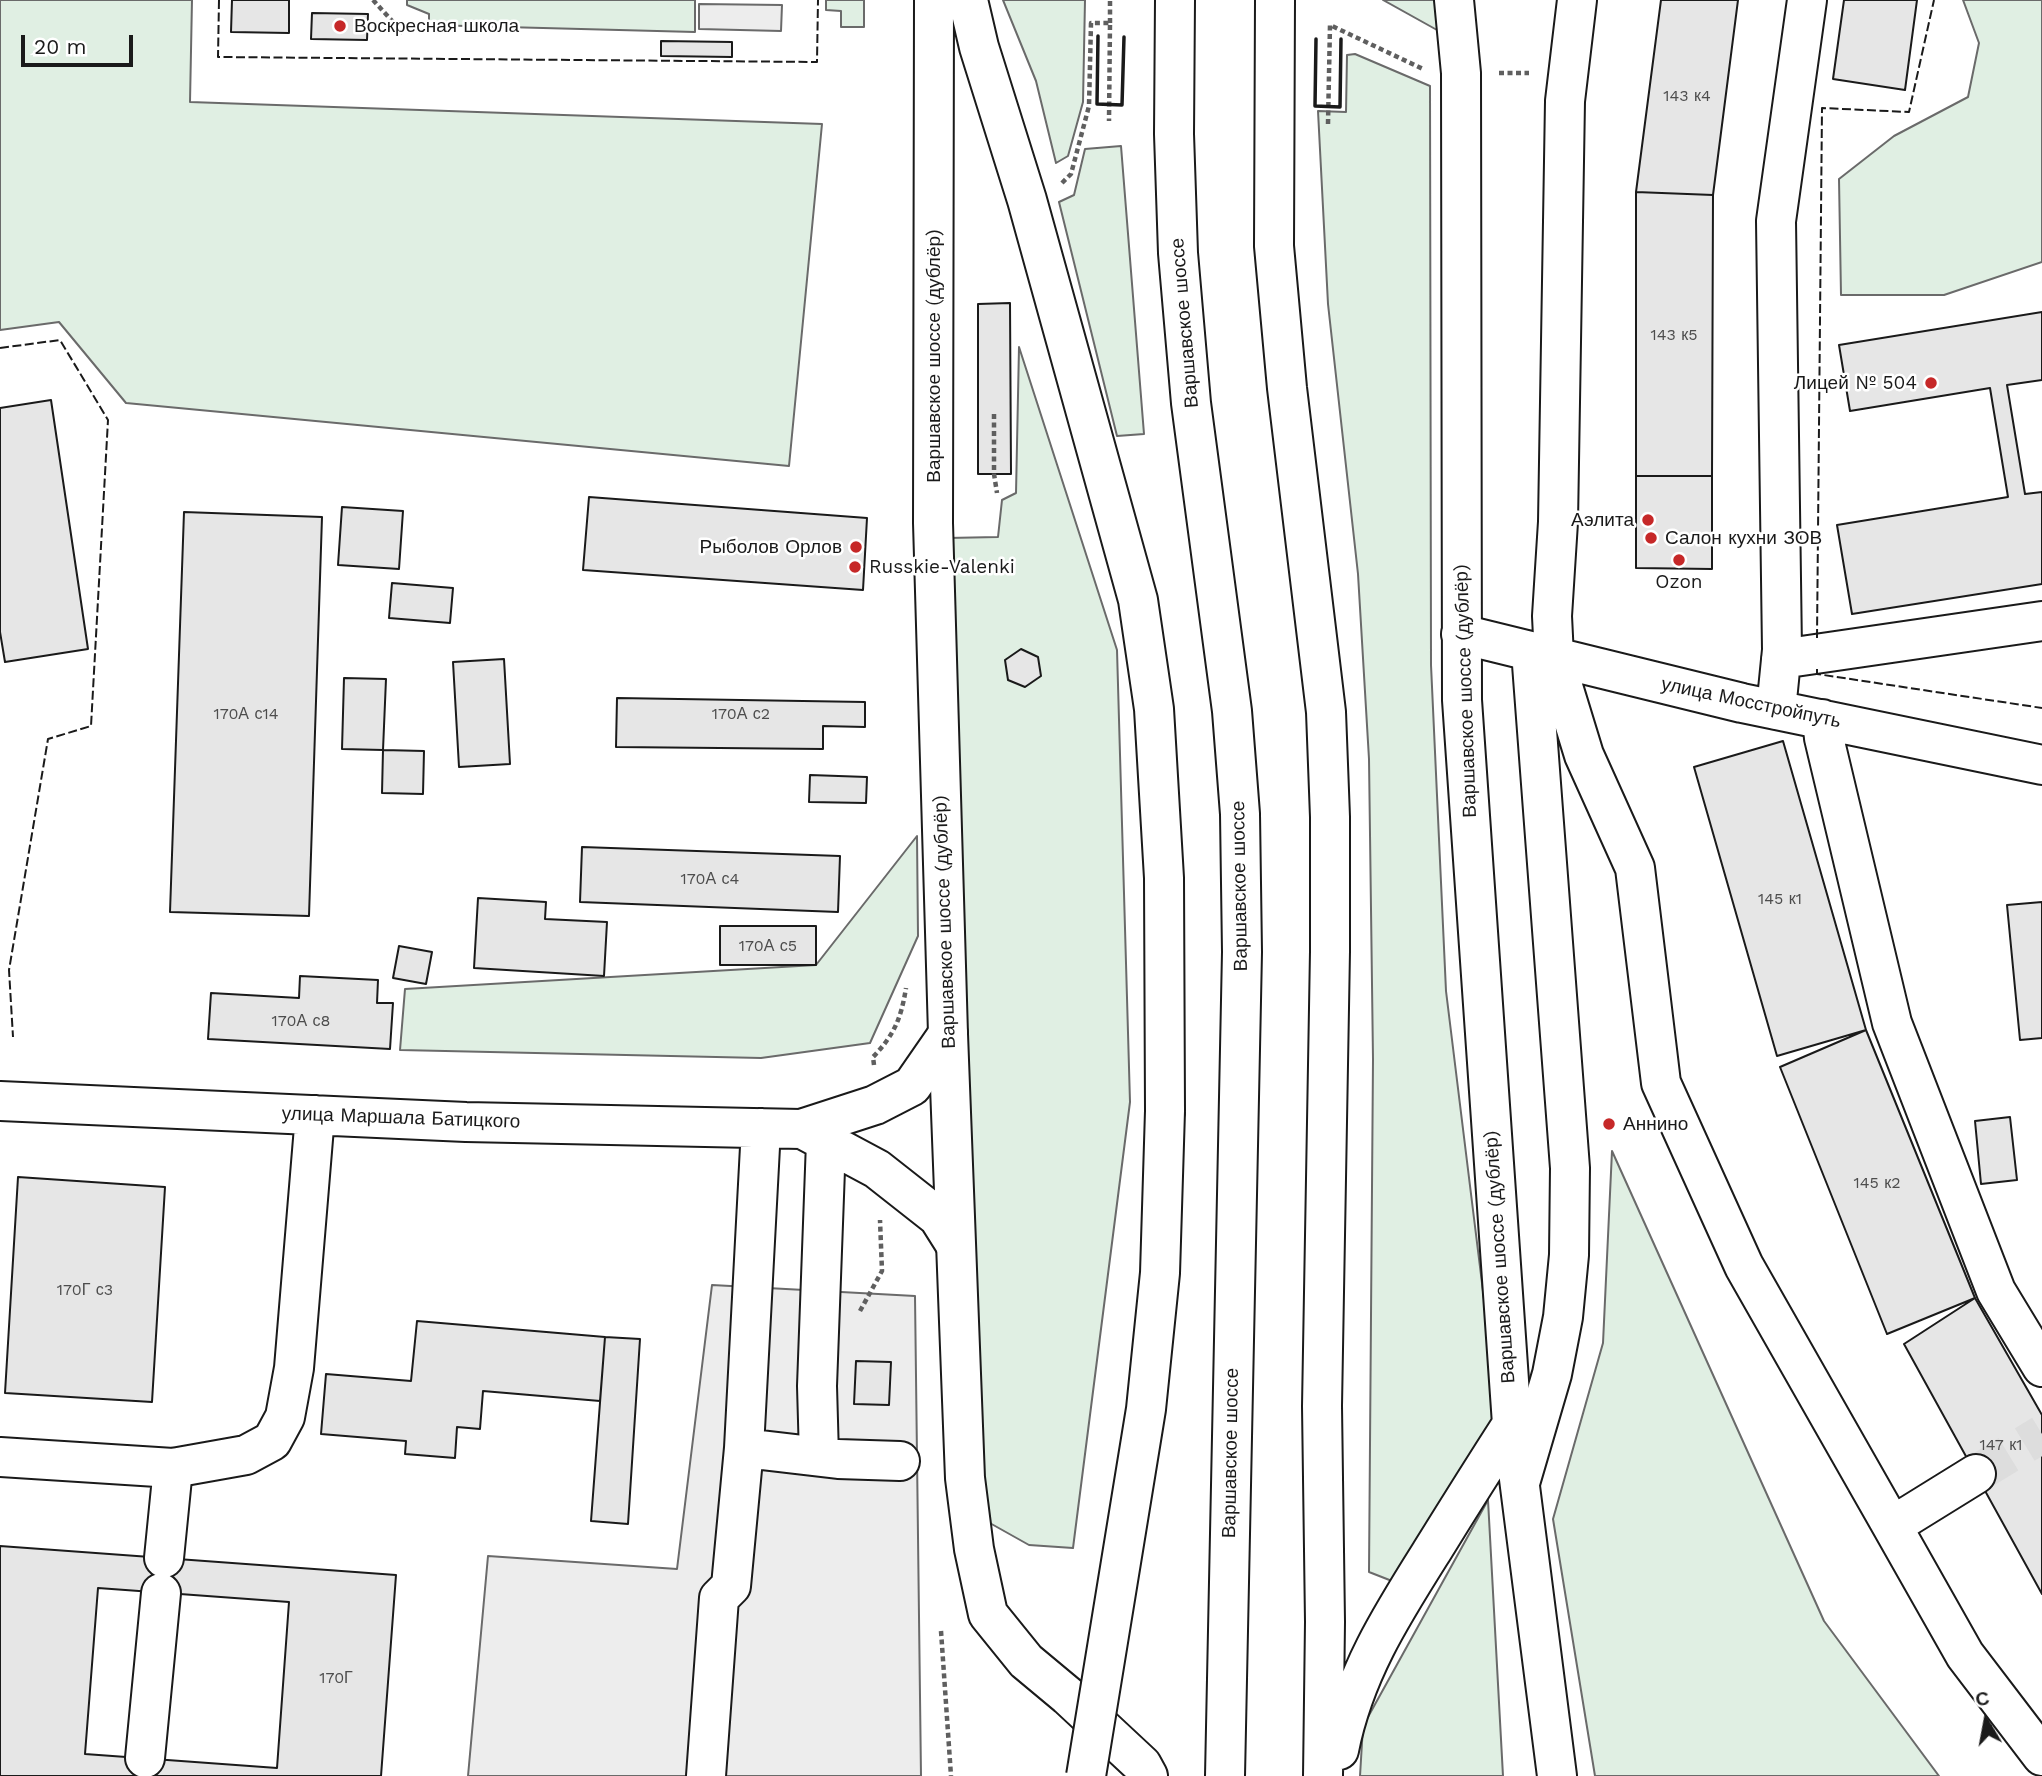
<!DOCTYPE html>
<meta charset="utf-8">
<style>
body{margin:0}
#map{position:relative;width:2042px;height:1776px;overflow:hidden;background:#fff;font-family:"Work Sans",sans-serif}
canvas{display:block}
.north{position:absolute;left:1951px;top:1685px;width:70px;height:70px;-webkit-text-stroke:5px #fff;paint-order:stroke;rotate:350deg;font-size:19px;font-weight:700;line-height:28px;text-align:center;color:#1a1a1a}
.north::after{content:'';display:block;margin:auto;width:24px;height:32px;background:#1a1a1a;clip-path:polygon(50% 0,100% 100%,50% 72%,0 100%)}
.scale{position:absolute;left:21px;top:35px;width:112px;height:32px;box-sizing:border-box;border:4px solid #1a1a1a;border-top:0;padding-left:9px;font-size:21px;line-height:24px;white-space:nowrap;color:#1a1a1a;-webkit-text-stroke:5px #fff;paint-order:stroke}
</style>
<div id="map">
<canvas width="2042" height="1776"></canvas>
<div class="north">С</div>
<div class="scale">20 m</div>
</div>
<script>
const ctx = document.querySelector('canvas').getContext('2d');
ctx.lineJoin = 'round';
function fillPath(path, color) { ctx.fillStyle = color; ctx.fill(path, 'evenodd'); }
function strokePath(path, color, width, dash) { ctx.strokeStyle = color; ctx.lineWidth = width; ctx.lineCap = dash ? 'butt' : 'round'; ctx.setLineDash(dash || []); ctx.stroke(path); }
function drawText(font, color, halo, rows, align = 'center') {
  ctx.font = font + ' "Work Sans",sans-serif'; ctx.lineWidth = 5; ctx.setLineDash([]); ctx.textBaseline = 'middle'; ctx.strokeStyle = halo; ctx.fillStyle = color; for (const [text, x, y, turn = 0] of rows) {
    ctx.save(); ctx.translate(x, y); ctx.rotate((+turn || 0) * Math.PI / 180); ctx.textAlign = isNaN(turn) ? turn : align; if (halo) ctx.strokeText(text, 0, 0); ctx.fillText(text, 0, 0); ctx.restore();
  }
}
const green = new Path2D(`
 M0 0H192L190 102 822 124 789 466 126 403 59 322 0 330Z
 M407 0H695V32L429 25V14L407 5Z
 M826 0H864V27H841V11L826 10Z
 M1003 0H1085L1083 102 1068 156 1056 163 1036 81Z
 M1383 0H1437V30Z
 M1963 0H2042V262L1944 295H1841L1839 179 1894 136 1968 97 1979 43Z
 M1355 54 1430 86 1431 665 1446 991 1498 1413 1392 1581 1369 1572 1373 1059 1369 759 1358 574 1328 304 1318 111 1346 112 1347 55Z
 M1121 146 1144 434 1117 436 1059 202 1074 195 1085 149Z
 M1019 347 1117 650 1130 1102 1073 1548 1029 1545 988 1522 978 1411 947 538 998 537 1002 500 1016 493Z
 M917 836 918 936 870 1043 761 1058 400 1050 405 989 816 965Z
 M1612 1151 1824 1621 1939 1776H1595L1553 1519 1603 1343Z
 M1488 1500 1503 1776H1360L1363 1726Z`);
const parking = new Path2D(`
 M699 4 782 5 781 31 699 29Z
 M712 1285 915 1296 921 1776H468L488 1556 677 1569Z`);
const building = new Path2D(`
 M232 0H289V33L231 32Z
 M1661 0H1738L1713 195 1636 192Z
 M1844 0H1917L1905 90 1833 79Z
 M312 13 368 14 367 40 311 39Z
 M661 41 732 42V57L661 56Z
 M1636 192 1713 195 1712 476H1636Z
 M1010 303 1011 474H978V304Z
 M2042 312V380L2007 385 2025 494 2042 492V584L1852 614 1837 525 2008 497 1990 388 1850 411 1839 345Z
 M51 400 88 649 5 662 0 632V408Z
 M1636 476H1712V569L1636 568Z
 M589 497 867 518 863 590 583 570Z
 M342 507 403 511 399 569 338 565Z
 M184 512 322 517 309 916 170 912Z
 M392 583 453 588 450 623 389 618Z
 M1021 649 1038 657 1041 676 1025 687 1008 680 1005 660Z
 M504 659 510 764 459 767 453 662Z
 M344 678 386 679 383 750 342 749Z
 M617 698 865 702V727L823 726V749L616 747Z
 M1783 741 1866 1030 1777 1056 1694 767Z
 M383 750 424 751 423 794 382 793Z
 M810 775 867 777 866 803 809 802Z
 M582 847 840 856 838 912 580 902Z
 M478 898 546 902 545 919 607 922 604 976 474 968Z
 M2042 902V1038L2020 1040 2007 905Z
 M720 926H816V965H720Z
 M399 946 432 952 426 984 393 978Z
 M300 976 378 980 377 1003H393L390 1049 208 1039 211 993 299 998Z
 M1866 1030 1975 1298 1887 1334 1780 1067Z
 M2010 1117 2017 1180 1981 1184 1975 1121Z
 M18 1177 165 1187 152 1402 5 1393Z
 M1975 1298 2042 1415V1594L1904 1344Z
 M417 1321 605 1337 600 1401 483 1391 480 1429 457 1427 455 1458 405 1454 406 1441 321 1434 326 1374 411 1381Z
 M605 1337 640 1339 628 1524 591 1521Z
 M856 1361 891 1362 889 1405 854 1404Z
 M0 1546 396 1575 381 1776H0ZM98 1588 289 1602 277 1768 85 1754Z`);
const minorTunnel = new Path2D(`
 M1976 1474 2042 1434`);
const path = new Path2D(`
 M373 0 403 33
 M1110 23V0
 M1499 73H1529
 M1328 124 1330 25 1423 69
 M1062 183 1071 174 1089 106 1091 23H1110L1109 121
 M994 414V474L997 493
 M874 1065 873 1057C894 1035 901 1019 906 988
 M860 1311 882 1271 880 1220
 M941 1631 951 1776`);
const minor = new Path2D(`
 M1577 0 1565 101 1558 522 1552 616 1554 657 1584 755 1635 868 1661 1083 1744 1266 1892 1526 1965 1655 2042 1756
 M1461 634 1742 703 2042 765
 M1781 659 2042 621
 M1776 710 1782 650 1776 221 1807 0
 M1822 719 1824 738 1892 1023 1996 1291 2042 1367
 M0 1101 466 1122 801 1129 875 1105 912 1086 948 1034
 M806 1131 877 1169 938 1217 955 1244
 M744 1448 838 1459 900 1461
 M819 1456 817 1386 826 1142
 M0 1457 173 1468 246 1455 272 1441 285 1417 294 1368 315 1115
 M1520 1483 1552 1374 1563 1317 1569 1255 1570 1168 1531 651
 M1892 1526 1976 1474
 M164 1558 173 1468
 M145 1758 161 1593
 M706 1776 719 1598 731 1586 744 1448 761 1128`);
const major = new Path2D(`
 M934 0 933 523 948 1034 965 1478 974 1549 988 1614 1026 1661 1068 1696 1142 1765 1148 1776
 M968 0 979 47 1027 200 1138 600 1154 709 1164 878 1165 1111
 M1175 0 1174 134 1178 253 1191 403 1232 711 1240 814 1242 952 1225 1776
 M1275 0 1274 246 1287 388 1326 712 1330 817V951L1322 1406 1325 1622 1323 1776
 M1454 0 1461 73 1462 700 1512 1424 1557 1776
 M1339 1750C1354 1674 1391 1616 1432 1551 1458 1509 1485 1466 1512 1424`);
const majorBridge = new Path2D(`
 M1086 1776 1146 1409 1160 1273 1165 1111`);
const fence = new Path2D(`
 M219 0 218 57 817 62 818 0
 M0 348 60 340 108 420 91 726 48 739 9 970 13 1037
 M1817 638 1822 108 1909 112 1934 0
 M1817 669V674L2042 708`);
const wall = new Path2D(`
 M1098 36 1097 104 1122 105 1124 37
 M1316 39 1315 106 1340 107 1341 39`);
const markers = [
 [340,26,7,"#c62828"],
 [1931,383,7,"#c62828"],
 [1648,520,7,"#c62828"],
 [1651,538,7,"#c62828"],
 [856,547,7,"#c62828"],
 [1679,560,7,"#c62828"],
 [855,567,7,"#c62828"],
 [1609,1124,7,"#c62828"]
];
const numberNames = [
 ["143 к4",1687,96],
 ["143 к5",1674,335],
 ["170А с14",246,714],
 ["170А с2",741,714],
 ["170А с4",710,879],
 ["145 к1",1780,899],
 ["170А с5",768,946],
 ["170А с8",301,1021],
 ["145 к2",1877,1183],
 ["170Г с3",85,1290],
 ["147 к1",2001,1445],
 ["170Г",336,1678]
];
const poiNames = [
 ["Воскресная школа",354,26],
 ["Лицей № 504",1917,383,"right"],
 ["Аэлита",1634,520,"right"],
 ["Салон кухни ЗОВ",1665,538],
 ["Рыболов Орлов",842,547,"right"],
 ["Russkie-Valenki",869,567],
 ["Ozon",1679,582,"center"],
 ["Аннино",1623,1124]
];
const streetNames = [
 ["Варшавское шоссе",1185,323,-95],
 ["Варшавское шоссе (дублёр)",934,356,-90],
 ["Варшавское шоссе (дублёр)",1466,691,-92],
 ["улица Мосстройпуть",1751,703,12],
 ["Варшавское шоссе",1240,886,-91],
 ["Варшавское шоссе (дублёр)",945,922,-92],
 ["улица Маршала Батицкого",401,1118,2],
 ["Варшавское шоссе (дублёр)",1500,1257,-94],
 ["Варшавское шоссе",1231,1453,-89]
];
fillPath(green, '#e0efe3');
strokePath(green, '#6a6a6a', 2);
fillPath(parking, '#ededed');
strokePath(parking, '#6a6a6a', 2);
fillPath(building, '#e6e6e6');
strokePath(building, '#1a1a1a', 2);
strokePath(minorTunnel, '#ddd', 38, [38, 19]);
strokePath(minor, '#1a1a1a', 42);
strokePath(major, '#1a1a1a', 42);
strokePath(path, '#5f5f5f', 4.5, [5, 3.5]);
strokePath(minor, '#fff', 38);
strokePath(major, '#fff', 38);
strokePath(majorBridge, '#1a1a1a', 42, []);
strokePath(majorBridge, '#fff', 38);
strokePath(fence, '#1a1a1a', 2, [9, 3.5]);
strokePath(wall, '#1a1a1a', 3.5);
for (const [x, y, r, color] of markers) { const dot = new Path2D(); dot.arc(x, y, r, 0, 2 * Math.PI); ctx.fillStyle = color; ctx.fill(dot); strokePath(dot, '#fff', 2.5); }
drawText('16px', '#4d4d4d', null, numberNames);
drawText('19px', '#1a1a1a', '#fff', poiNames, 'left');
drawText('19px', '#1a1a1a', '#fff', streetNames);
</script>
